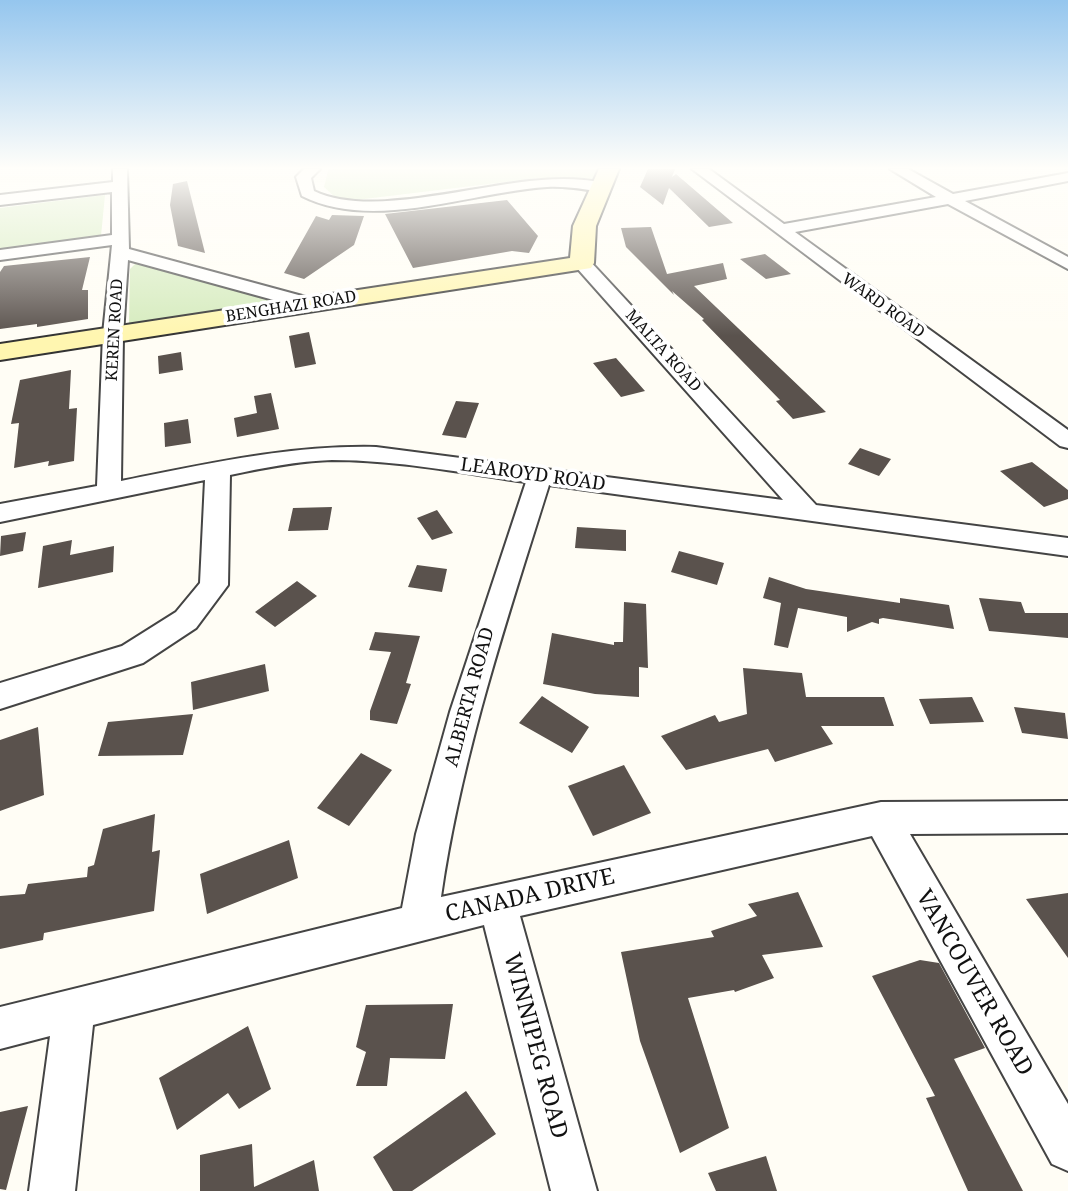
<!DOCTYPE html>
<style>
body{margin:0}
canvas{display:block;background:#fffdf5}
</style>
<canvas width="1068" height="1191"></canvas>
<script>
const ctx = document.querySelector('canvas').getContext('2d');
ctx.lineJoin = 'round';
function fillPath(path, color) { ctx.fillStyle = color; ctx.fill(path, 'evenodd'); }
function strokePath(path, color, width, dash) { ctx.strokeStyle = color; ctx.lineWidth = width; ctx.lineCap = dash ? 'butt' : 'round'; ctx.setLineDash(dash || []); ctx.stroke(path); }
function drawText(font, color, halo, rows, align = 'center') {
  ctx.font = font + ' "Noto Serif",serif'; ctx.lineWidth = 7; ctx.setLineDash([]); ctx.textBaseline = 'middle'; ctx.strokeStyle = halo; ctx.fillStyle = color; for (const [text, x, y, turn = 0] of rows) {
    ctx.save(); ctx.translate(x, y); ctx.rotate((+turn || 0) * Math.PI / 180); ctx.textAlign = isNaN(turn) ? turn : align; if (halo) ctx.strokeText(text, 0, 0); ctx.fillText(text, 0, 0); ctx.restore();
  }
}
const green = new Path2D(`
 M336 169H599L593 181 538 178 356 200 337 199 324 187 328 171Z
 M105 195 101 236 0 249V208Z
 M135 264 147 265 284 302 129 327 130 269Z`);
const building = new Path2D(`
 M648 169H675L672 177 676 174 733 223 709 227 669 188 663 205 640 187Z
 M187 181 205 253 178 246 170 205 173 184Z
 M507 200 538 236 529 253 512 251 413 268 385 214Z
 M332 215 364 216 354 245 304 279 284 273 316 216 329 220Z
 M651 227 667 274 723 263 727 279 694 286 826 412 793 419 776 401 780 400 702 320 704 319 672 291 674 295 626 247 621 228Z
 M765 254 791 274 766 279 740 259Z
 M90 257 82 290H88V319L37 327V324L0 329V272L4 266Z
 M309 332 316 364 295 368 289 336Z
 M181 352 183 370 159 374 158 356Z
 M616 358 645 391 621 397 593 363Z
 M71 370 69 409 77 408 74 461 48 466 49 461 14 468 19 423 11 424 20 380Z
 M271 393 279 429 237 437 234 418 257 413 254 396Z
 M456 401 479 403 466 438 442 435Z
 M188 419 191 443 165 447 164 423Z
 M860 448 891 459 879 476 848 464Z
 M1032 462 1068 490V499L1044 507 1000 471Z
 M332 507 328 530 288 531 293 508Z
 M437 510 453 533 432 540 417 518Z
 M577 527 626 530V551L575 548Z
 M26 532 23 551 0 556 1 536Z
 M72 540 70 555 114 546 113 572 38 588 43 546Z
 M679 551 724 563 717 585 671 572Z
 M417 565 447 569 442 592 408 587Z
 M769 577 806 589 900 603V598L949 605 954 629 883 618 879 619V624L872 622 847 632V617L798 608 788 648 774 645 781 603 763 598Z
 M297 581 317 596 275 627 255 612Z
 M979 598 1021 602 1025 613H1068V638L989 631Z
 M624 602 646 604 648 668 639 667V697L595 694 543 684 552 633 614 645V642H623Z
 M375 632 420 636 406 683 411 684 397 724 370 720V711L391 652 369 650Z
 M265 664 269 691 193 710 191 682Z
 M743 668 802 673 806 697H884L894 726H821L833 744 775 762 768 749 686 770 661 736 715 715 719 722 747 714Z
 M542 696 589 727 572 753 519 723Z
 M972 697 984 722 930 724 919 699Z
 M1014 707 1065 713 1068 739 1022 733Z
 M193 714 183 755 98 756 108 722Z
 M38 727 44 795 0 811V740Z
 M361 753 392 770 349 826 317 808Z
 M624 765 651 813 593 836 568 786Z
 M155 814 152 852 160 850 154 911 44 933 43 940 0 949V896L25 894 28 884 87 877 88 867 94 865 103 829Z
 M289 840 298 878 207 914 200 874Z
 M798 892 823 947 762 955 774 978 735 992 734 990 688 998 729 1128 680 1153 640 1041 621 952 714 937 711 931 757 916 748 904Z
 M1068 893V958L1026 899Z
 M920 960 939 963 985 1048 954 1059 1023 1191H968L926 1098 935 1096 872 976Z
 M453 1004 445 1059 390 1058 387 1086H356L366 1052 356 1047 366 1005Z
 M248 1026 271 1089 239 1109 228 1093 177 1130 159 1078Z
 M466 1091 496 1134 412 1191H393L373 1157Z
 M28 1106 6 1190 0 1189V1112Z
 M252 1144 254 1187 314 1160 319 1191H200V1155Z
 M766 1156 777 1191H716L708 1173Z`);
const street = new Path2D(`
 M113 169H127L129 249 317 300 319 304 310 310 128 260 123 334 121 481C207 464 289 445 376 447L783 500 576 267 573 263 582 258 588 259 816 505 1068 538V556L549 485C507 619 461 757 441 897L881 802 1068 801V833L910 834 1068 1104V1171L1052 1164 872 836 520 916 597 1191H551L484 925 93 1025 75 1191H29L50 1036 0 1049V1007L402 908 416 834 450 712 526 482C462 473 397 460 332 460 298 461 263 468 230 475L228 585 196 628 143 663 0 709V683L122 646 176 612 200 583 205 480 0 522V504L97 486 103 334 112 245 0 260V250L112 235V192L0 205V195L113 182Z
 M304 169H320L311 178 314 191C382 223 505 171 584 180 593 181 602 181 609 187L601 192C583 189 565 186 547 187 471 192 373 232 302 196L296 177Z
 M692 169H709L784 224 936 197 890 169H908L953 194 1068 173V181L965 201 1068 257V269L948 204 795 232 1068 430V448L1060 446Z`);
const secondary = new Path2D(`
 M599 169H619L596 226 594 263 591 268 0 360V344L570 258 573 226Z`);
const farStreetnames = [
 ["WARD ROAD",883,306,36],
 ["BENGHAZI ROAD",291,307,-9],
 ["KEREN ROAD",115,330,-87],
 ["MALTA ROAD",663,351,48]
];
const streetNames = [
 ["LEAROYD ROAD",533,475,8],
 ["ALBERTA ROAD",470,697,-75]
];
const nearStreetnames = [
 ["CANADA DRIVE",530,896,-13],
 ["VANCOUVER ROAD",974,983,60],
 ["WINNIPEG ROAD",535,1046,75]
];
fillPath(green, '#d5ebbd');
fillPath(building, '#5a524d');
strokePath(street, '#444', 4);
strokePath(secondary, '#333', 4);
fillPath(street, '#fff');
fillPath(secondary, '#fff6b0');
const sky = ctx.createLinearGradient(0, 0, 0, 336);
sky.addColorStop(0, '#95c6ee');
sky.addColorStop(0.5, '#fffefa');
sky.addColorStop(1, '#fffefa00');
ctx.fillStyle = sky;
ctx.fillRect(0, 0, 1068, 336);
drawText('16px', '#111', '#fff', farStreetnames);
drawText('19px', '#111', '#fff', streetNames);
drawText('23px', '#111', '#fff', nearStreetnames);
</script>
